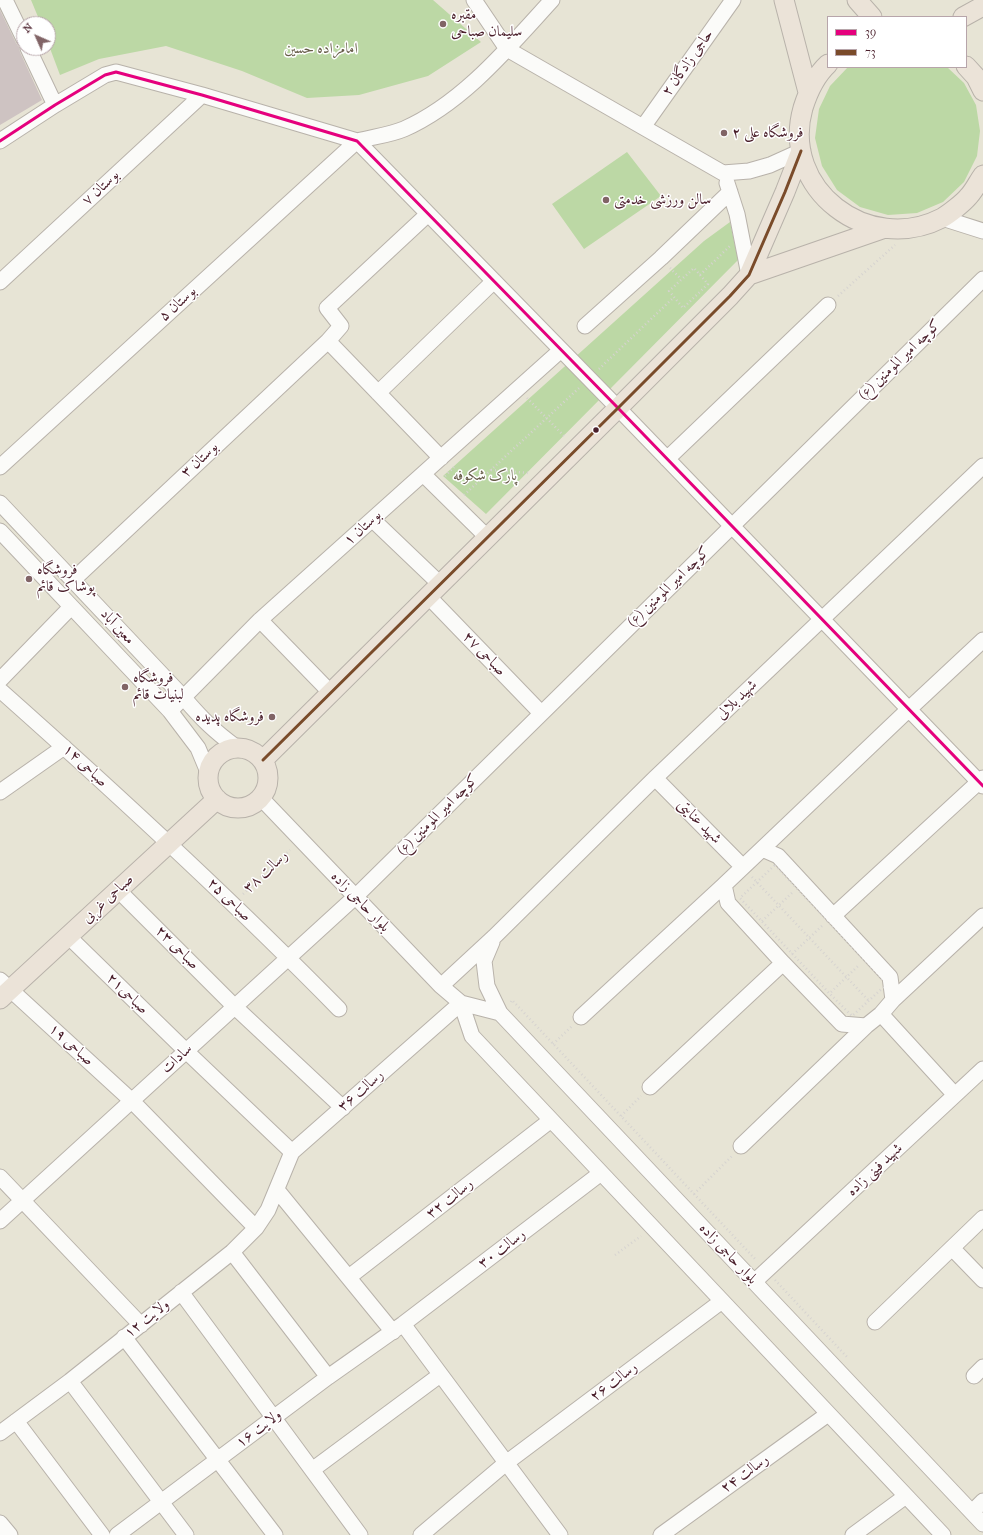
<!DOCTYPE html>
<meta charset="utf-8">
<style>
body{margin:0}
#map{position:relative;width:983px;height:1535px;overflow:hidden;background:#e7e4d5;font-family:"IM FELL French Canon",serif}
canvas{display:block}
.legend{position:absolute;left:827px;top:16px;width:140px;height:52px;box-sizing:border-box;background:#fff;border:1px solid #b7a5aa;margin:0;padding:5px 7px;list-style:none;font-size:12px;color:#4a1f2b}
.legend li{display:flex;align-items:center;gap:8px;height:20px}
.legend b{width:20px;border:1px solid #b7a5aa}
.north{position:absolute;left:16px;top:16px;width:40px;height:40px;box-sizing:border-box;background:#fff;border:1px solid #b7a5aa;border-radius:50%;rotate:315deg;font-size:11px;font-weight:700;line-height:16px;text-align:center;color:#4a1f2b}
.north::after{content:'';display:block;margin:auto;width:14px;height:18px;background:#816466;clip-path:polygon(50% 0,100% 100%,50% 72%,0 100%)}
</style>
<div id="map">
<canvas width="983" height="1535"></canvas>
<ul class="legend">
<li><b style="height:5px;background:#e5007d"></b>39</li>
<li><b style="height:5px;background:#7a4b2a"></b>73</li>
</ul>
<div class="north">N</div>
</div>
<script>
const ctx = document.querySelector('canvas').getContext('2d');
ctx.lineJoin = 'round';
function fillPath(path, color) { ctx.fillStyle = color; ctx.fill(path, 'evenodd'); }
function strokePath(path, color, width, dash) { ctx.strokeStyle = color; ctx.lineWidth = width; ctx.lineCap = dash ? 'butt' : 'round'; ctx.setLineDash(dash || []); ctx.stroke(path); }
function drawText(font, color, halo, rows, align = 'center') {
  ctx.font = font + ' "IM FELL French Canon",Amiri,serif'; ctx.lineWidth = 3; ctx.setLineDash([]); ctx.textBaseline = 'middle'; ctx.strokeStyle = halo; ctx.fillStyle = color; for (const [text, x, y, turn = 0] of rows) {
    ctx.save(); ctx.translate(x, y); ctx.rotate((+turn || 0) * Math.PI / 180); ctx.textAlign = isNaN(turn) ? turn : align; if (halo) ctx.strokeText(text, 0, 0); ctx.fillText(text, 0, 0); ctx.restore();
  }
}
const green = new Path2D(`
 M31 0H433L481 42 428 76 359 95 307 98 242 71 166 46 99 59 60 75 48 43V24H41Z
 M848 67H947L964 83 976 105 980 131 977 156 964 182 943 202 917 213 888 215 860 207 837 190 822 166 815 138 819 109 830 86Z
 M627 152 661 196 584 249 552 204Z
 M730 222 738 260 486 514 443 476 704 241Z`);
const building = new Path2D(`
 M0 10 16 43 19 47 20 52 42 100 0 125Z`);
const path = new Path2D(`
 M670 268 681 279
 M700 275 708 284 683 308 669 291 694 268 700 275 730 246
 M838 296 895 245
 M599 369 674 297
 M527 398 565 437
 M491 470 529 473
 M445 476 454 467
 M464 495 579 388
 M775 865 887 984 852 1016 829 993 740 898Z
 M752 877 869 1001
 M243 894 290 850
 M762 921 793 892
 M792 954 823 925
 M831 992 859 965
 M511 1002 512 1000 756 1260
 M553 1044 572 1026
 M621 1116 641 1096
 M694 1194 733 1155
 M615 1255 641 1236
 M775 1280 847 1357`);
const minor = new Path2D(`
 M5 0 24 39
 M474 0 507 49 723 173 749 171 770 165 801 151
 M28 48 55 105
 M643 127 733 0
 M0 141 55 105 105 75 116 72 202 95 357 141 618 408 983 786
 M727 183 737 214 749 275
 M428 214 327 308 341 326 328 341 441 458
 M942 218 983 231
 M0 282 202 95
 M585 326 661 258 730 192
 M378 393 494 281
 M667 459 828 305
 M0 467 357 141C372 137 390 135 404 129 463 103 509 47 552 0
 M423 474 487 537
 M0 503 184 698C202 719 214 731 236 747
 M373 520 440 584
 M0 531 170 711 198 748 208 772
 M73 580 328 341
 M428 596 541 713
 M260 620 330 692
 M0 680 71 607
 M0 690C116 793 230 898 339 1009
 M170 711 260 620 561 350
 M655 778 742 866
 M0 792 64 747
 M261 798 441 986 461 1003 500 1013 983 1524
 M762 849 778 856 890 977 893 1000 881 1014 866 1026 842 1024 783 963 728 903 724 885Z
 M762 849 908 710 983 640
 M118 890 235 1007 343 1108
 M833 916 983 778
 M68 936 186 1051 292 1152
 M492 942 484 961 487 986 500 1013
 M0 980 132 1101 256 1228
 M441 986 494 937 655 778 983 466
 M893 1000 983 916
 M461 1003 472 1036 943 1535
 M881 1014 955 1095
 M581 1017 724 885
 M650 1087 783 963
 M741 1146 866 1026
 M0 1177 141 1325
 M277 1190 393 1332
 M0 1221 355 897 983 279
 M952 1248 983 1280
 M232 1252 328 1377
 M349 1277 551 1120
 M754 1282 983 1069
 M181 1292 360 1535
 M875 1322 983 1218
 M403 1324 560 1535
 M124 1337 275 1535
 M974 1376 983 1367
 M70 1381 186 1535
 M16 1421 102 1535
 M0 1433 70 1381 232 1252 256 1228 268 1210 292 1152 461 1003
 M312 1470 440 1375
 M972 1512 983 1501
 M0 1523 10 1535
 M117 1535 328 1377 403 1324 601 1173
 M421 1535 506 1463 722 1301
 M661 1535 828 1414
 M853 1535 906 1496`);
const major = new Path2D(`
 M784 0 808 92
 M857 0 872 17
 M963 17 983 6
 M828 64C815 76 808 92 803 108 780 189 868 256 942 218 949 214 963 203 968 197 974 191 978 182 983 175
 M966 66 976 77 983 91
 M749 275 882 229
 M208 778a30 30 0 1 1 60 0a30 30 0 1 1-60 0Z
 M263 760 618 408 730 296 749 275 785 192 801 151
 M0 999 217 799`);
const bus1 = new Path2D(`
 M0 141 55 105 105 75 116 72 202 95 357 141 618 408 983 786`);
const bus2 = new Path2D(`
 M263 760 618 408 730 296 749 275 785 192 801 151`);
const markers = [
 [443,24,4,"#816466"],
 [724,133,4,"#816466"],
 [606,200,4,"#816466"],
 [596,430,3.5,"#4a1f2b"],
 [29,579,4,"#816466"],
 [125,687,4,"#816466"],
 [272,717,4,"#816466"]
];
const poiNames = [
 ["مقبره",451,15],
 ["سلیمان صباحی",451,32],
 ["فروشگاه علی ۲",732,133],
 ["سالن ورزشی خدمتی",614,200],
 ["فروشگاه",37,570],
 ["پوشاک قائم",37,587],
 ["فروشگاه",133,678],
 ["لبنیات قائم",133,695],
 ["فروشگاه پدیده",264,717,"right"]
];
const parkNames = [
 ["امامزاده حسین",321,49],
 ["پارک شکوفه",485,476]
];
const streetNames = [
 ["حاجی زادگان ۲",688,63,-55],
 ["بوستان ۷",101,188,-43],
 ["بوستان ۵",178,304,-42],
 ["کوچه امیر المومنین (ع)",900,360,-44],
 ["بوستان ۳",200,460,-43],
 ["بوستان ۱",363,528,-42],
 ["کوچه امیر المومنین (ع)",669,587,-44],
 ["معین آباد",117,627,47],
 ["صباحی ۲۷",484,654,46],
 ["شهید بلالی",737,700,-44],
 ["صباحی ۱۴",85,766,43],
 ["کوچه امیر المومنین (ع)",438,815,-45],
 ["شهید عنایتی",699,822,45],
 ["رسالت ۳۸",266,872,-43],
 ["صباحی غربی",108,899,-43],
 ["صباحی ۲۵",229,900,44],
 ["بلوار حاجی زاده",360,902,46],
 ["صباحی ۲۳",177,948,45],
 ["صباحی۲۱",127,994,44],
 ["صباحی ۱۹",71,1045,42],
 ["سادات",177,1059,-43],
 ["رسالت ۳۶",361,1091,-41],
 ["شهید فینی زاده",875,1170,-43],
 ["رسالت ۳۲",450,1199,-38],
 ["رسالت ۳۰",502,1249,-37],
 ["بلوار حاجی زاده",728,1254,47],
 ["ولایت ۱۲",147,1319,-38],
 ["رسالت ۲۶",614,1382,-37],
 ["ولایت ۱۶",259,1429,-37],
 ["رسالت ۲۴",745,1474,-36]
];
fillPath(green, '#bcd8a5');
fillPath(building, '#cec3c2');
strokePath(minor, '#b8b2aa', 17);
strokePath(major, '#b8b2aa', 21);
strokePath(path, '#d6d3d0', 2.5, [1, 3]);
strokePath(minor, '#fbfbf9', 15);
strokePath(major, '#ebe3d8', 19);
strokePath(bus1, '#e5007d', 3);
strokePath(bus2, '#7a4b2a', 3);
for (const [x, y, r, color] of markers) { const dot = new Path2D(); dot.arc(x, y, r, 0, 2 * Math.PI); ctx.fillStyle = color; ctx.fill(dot); strokePath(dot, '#fff', 1.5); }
drawText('15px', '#4a1f2b', '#fff', poiNames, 'left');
drawText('15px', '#665c48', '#fff', parkNames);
drawText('15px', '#4a1f2b', '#fff', streetNames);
</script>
